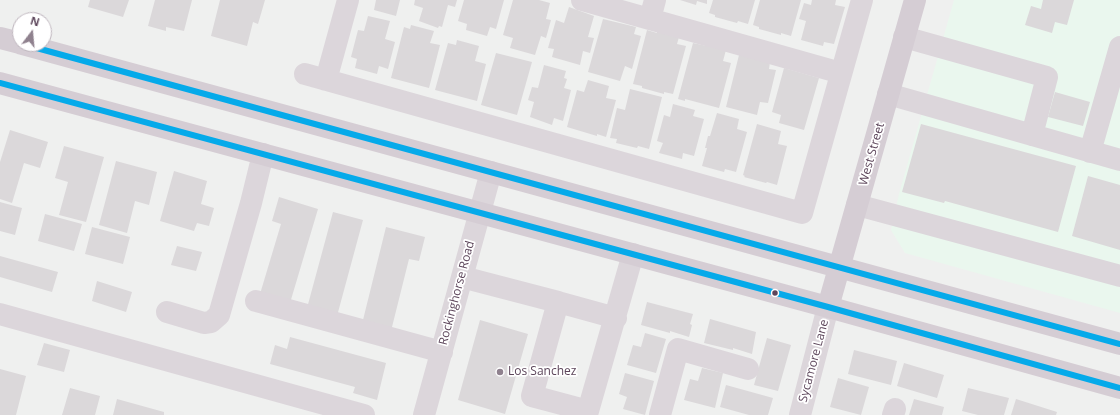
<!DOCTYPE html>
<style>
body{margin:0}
#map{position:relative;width:1120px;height:415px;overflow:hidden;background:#eff0ef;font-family:"Open Sans",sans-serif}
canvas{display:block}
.north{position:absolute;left:12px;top:12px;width:40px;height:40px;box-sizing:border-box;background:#fff;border:1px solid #beb5bd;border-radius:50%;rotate:16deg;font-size:11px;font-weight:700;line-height:16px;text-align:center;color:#5c455a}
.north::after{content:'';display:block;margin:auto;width:14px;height:18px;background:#8f818e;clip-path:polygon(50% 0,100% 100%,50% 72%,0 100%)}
</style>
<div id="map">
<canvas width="1120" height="415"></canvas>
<div class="north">N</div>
</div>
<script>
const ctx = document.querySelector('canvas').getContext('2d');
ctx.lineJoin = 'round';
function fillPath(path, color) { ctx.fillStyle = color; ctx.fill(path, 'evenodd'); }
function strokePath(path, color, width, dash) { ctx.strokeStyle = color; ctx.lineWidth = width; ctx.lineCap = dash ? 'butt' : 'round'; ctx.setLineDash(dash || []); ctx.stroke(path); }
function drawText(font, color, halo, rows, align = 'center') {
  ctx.font = font + ' "Open Sans",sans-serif'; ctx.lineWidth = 3.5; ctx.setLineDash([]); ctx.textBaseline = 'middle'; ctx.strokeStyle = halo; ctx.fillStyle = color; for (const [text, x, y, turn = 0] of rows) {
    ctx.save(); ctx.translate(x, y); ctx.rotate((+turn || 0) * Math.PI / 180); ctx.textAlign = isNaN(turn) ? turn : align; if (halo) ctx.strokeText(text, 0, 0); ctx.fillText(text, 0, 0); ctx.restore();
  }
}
const commercial = new Path2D(`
 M954 0H1120V313L905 253 891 230 899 194Z`);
const building = new Path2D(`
 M90 0H129L123 17 88 7Z
 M155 0H192L184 31 166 27V31L148 26Z
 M220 0H265L258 24 253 22 247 46 211 36Z
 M376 0H400L396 16 374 10Z
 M415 0H457L455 7 448 5 442 27 439 26 438 28 419 21 423 8 414 5Z
 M464 0H504L496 29 490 27 487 36 466 30 467 24 458 21Z
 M513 0H539L550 3 546 19 551 20 546 38 541 36 535 55 510 48 513 38 503 35Z
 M680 0H707V4L697 1 696 5Z
 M713 0H755L748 24 738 21 737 23 715 17V15L709 13Z
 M760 0H801L791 36 781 33V35L759 29V27L753 25Z
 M812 0H836L835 5 845 7 834 44 824 42 823 46 801 40 806 21 799 19 804 3 811 5Z
 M1043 0H1074L1067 25 1055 22 1052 33 1025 25 1031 6 1041 9Z
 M569 7 594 16 588 37 594 38 590 53 583 51 580 65 552 57 554 49 548 48 556 20 564 23Z
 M368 16 390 21 385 39 395 42 388 69 379 66 377 74 355 68 357 59 351 57 358 30 364 31Z
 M603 19 636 27 634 34 641 36 632 69 625 66 620 81 588 72Z
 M411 25 434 31 430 43 440 45 429 88 391 78 404 27 410 29Z
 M647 30 657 33V31L679 37 677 44 686 46 673 94 664 92V94L642 88V86L633 84Z
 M457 40 479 46 475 61 486 64 477 101 435 90 448 43 456 45Z
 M693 43 726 50 723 61 731 63 719 108 685 99V101L678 99Z
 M496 53 532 62 517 115 481 105Z
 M739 55 770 62 769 69 776 70 768 103 760 102 757 115 726 107Z
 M544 65 566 71 564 78 567 79 564 88 571 90 563 121 554 118 552 125 530 117 534 102 528 100 532 87 538 88Z
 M784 68 819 78 804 130 779 123 781 115 772 112Z
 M588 80 609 86 606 98 616 100 606 137 597 134V136L567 127 577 90 584 92Z
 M630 89 662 97 649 149 638 146 637 148 616 143 617 139 610 138 617 108 625 110Z
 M1055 92 1090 102 1083 126 1048 117Z
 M673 104 695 110 693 116 704 119 694 156 683 153 682 159 659 153 663 143 657 141 664 115 670 117Z
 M717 113 739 119 737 129 747 132 736 172 725 169 724 172 702 166 707 148H705L708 136H710Z
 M757 124 781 131 778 144 787 146 777 185 767 182 766 183 744 177 745 176 743 175Z
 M921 124 1076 166 1058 232 945 201 944 203 902 192Z
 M10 130 48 142 40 168 24 163 12 203 0 199V162Z
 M64 146 104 157 86 222 59 215 68 182 55 178Z
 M116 161 157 172 149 205 135 201 127 233 99 225Z
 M174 171 207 181 201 204 214 208 209 226 197 223 194 231 160 221Z
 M1088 176 1120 185V250L1072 236Z
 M279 197 318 209 290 303 260 294 281 224 272 221Z
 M0 202 22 208 15 235 0 231Z
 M333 212 363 220 337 316 307 308Z
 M45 214 82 224 74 251 38 241Z
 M92 227 130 237 123 264 85 254Z
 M386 227 425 237 419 261 409 259 391 331 362 324Z
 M177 246 202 252 196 271 171 265Z
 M0 256 58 272 52 292 0 277Z
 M97 281 132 292 126 312 92 301Z
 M647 302 693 314 690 324 692 325 689 337 670 331V333L641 325Z
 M710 319 756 332 752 354 733 348V350L704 343Z
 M480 320 528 334 505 414 458 400Z
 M645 333 666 339 656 373 627 365 633 345 641 347Z
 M290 337 386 363 377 400 353 393 355 387 270 364 275 345 287 349Z
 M767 338 791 345 778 391 754 385Z
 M44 343 70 350 64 372 37 365Z
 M854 350 897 361 891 385 848 374Z
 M904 363 944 375 937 398 897 386Z
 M702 368 723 373 715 408 684 400 690 379 698 381Z
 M0 369 26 376 16 415H0Z
 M625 373 654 381 645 415 623 409 627 397 619 394Z
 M838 378 869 387 861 415 830 407Z
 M726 385 773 398 768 415H749L720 407Z
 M70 388 100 396 95 415H62Z
 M968 388 1009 398 1004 415H978L962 411Z
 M117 399 164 412V415H113Z
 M914 399 944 407 942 415H909Z
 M1016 399 1057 412 1056 415H1011Z`);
const minor = new Path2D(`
 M582 0 841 73
 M650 19 655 0
 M904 37 1047 77 1032 135
 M305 74 802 213 862 0
 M326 80 348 0
 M888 94 1120 160
 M1090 152 1120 47
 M857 205 1120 276
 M462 277 558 302 532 396 588 411 633 254
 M256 301 442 352
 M558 302 616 318
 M167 312 204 323 211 322 219 315 251 203 263 154
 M0 314 364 415
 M424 415 491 172
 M660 415 678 349 748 369
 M800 415 828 307
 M893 415 895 409`);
const major = new Path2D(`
 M0 38 20 43
 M22 44 1120 344
 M0 83 828 307 1120 388
 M828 307 915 0`);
const bus1 = new Path2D(`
 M22 44 1120 344
 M0 83 828 307 1120 388`);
const markers = [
 [775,293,3.5,"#5c455a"],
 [500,372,4,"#8f818e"]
];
const streetNames = [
 ["West Street",872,154,-74],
 ["Rockinghorse Road",457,293,-75],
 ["Sycamore Lane",814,361,-75]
];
const poiNames = [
 ["Los Sanchez",508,372]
];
fillPath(commercial, '#eaf7ee');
fillPath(building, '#dbd8da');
strokePath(minor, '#dcd6db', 22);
strokePath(major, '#d5cdd4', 22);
strokePath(bus1, '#05aaea', 6);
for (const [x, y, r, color] of markers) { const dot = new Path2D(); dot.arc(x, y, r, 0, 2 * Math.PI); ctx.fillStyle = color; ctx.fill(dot); strokePath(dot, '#fff', 1.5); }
drawText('12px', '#5c455a', '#fff', streetNames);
drawText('12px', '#5c455a', '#fff', poiNames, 'left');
</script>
